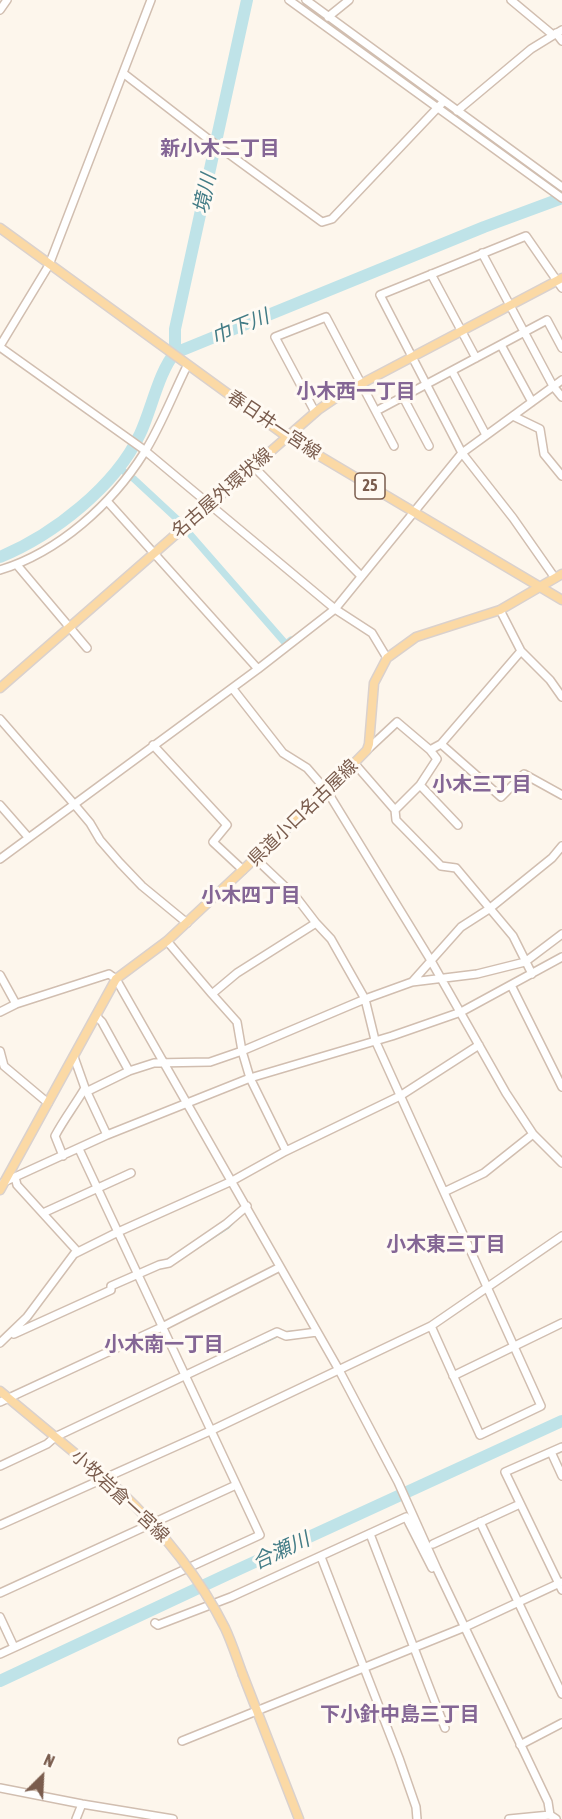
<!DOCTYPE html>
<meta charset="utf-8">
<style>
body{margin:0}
#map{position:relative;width:562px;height:1819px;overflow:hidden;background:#fdf6ec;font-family:"Asap Condensed",sans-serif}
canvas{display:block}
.north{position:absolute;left:12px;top:1747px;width:60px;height:60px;-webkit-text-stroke:4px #fffaf3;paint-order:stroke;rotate:24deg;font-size:16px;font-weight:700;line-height:24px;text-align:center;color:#7a5c4d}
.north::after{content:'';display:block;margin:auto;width:21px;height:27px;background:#7a5c4d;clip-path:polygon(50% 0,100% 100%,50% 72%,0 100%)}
</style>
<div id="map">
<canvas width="562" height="1819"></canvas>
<div class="north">N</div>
</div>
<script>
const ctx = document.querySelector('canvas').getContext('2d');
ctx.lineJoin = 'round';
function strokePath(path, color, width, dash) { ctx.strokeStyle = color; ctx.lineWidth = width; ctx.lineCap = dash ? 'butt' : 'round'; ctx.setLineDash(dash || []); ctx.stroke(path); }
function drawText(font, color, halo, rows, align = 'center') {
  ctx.font = font + ' "Asap Condensed","Noto Sans JP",sans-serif'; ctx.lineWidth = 6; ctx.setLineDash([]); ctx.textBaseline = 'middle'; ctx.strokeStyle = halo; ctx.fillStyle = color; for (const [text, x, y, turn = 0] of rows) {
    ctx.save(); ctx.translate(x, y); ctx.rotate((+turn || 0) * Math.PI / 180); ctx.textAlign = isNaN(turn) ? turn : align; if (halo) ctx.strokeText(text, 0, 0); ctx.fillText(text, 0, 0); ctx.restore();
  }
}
const stream = new Path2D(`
 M196 1249 228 1228 239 1217
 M286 1332 298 1331
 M191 1376 276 1337`);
const canal = new Path2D(`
 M118 467 134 479 177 519
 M189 533 286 644 291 640`);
const river = new Path2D(`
 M175 353V329L247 0
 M0 557C53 535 115 487 140 434 151 411 159 371 175 353L484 227 562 198
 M0 1681 224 1576 562 1421`);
const minor = new Path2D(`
 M289 0 562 198
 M306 0 562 187
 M511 0 553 35
 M0 10 7 0
 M328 17 349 0
 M556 33 562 41
 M123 73 207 138 322 222 332 219 444 101
 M457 111 531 49 562 30
 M482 253 553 386 562 397
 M431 274 476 358
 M501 345 532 402
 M0 346 49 265 151 0
 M0 347 143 449 335 609 462 453 562 380
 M452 371 486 435
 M403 397 429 446
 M380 409 547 320 562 348
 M315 412 275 337 326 317 394 446
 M513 416 540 429 544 454 562 476
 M253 466 361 576
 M107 501 258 669 335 609 372 633 387 658
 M17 565 87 648
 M0 570C59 552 112 504 144 453 161 426 173 394 187 366
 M555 578 513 518 462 453 380 295 526 236 562 288
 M500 610 521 651 550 680 562 697
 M521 651 441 744 501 797 524 774 562 795
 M233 689 283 753 307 768 327 791 430 959 506 1093 533 1134 562 1163
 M0 719 74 804 90 823 100 840 120 863 142 886 187 923
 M153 745 227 825 213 842 243 870
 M367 750 397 722 430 750
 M355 764 395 810 396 820 441 866 456 868 513 936 532 974
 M420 785 458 825
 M0 805 28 837
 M395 810 420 785 437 759 430 750 441 744
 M0 859 258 669
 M256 859 296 897 316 923
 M167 941 212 994 237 973 316 923 331 939 365 999 375 1040 541 1406 480 1435 431 1326
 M0 975 16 1004
 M412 982 461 927 489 909 552 858 562 846
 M511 985 562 1087
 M212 994 237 1022 242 1051 250 1078 286 1151
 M0 1012 16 1004 109 974 116 979 339 1370 398 1482 437 1569 548 1802 550 1815
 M96 1016 102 1022 129 1071
 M0 1051 4 1066 48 1103
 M74 1057 85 1088 107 1135
 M88 1091 129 1071 154 1063 210 1062 242 1051 365 999 412 982 477 974 525 962 562 934
 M63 1156 55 1136C64 1119 75 1105 85 1088
 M15 1177 17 1185 78 1252
 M4 1182 107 1135 250 1078 392 1036 461 1012 562 957
 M444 1192 484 1173 533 1134
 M43 1213 131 1173
 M14 1334 111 1290V1286L159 1265 169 1263 226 1224 247 1206
 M0 1343 27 1317 74 1254 118 1232 232 1181 286 1151 400 1096 479 1045
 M453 1376 562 1323
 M0 1402 162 1327 280 1267
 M562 1447 505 1472 562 1590
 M551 1452 562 1476
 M0 1466 47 1444 55 1437 277 1332 286 1336 317 1332
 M480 1522 562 1694
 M0 1525 210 1431 431 1326 562 1236
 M370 1534 445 1728
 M433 1544 520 1504
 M321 1557 399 1758 416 1807 417 1819
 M0 1593 236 1485
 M0 1617 14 1647
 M155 1623 158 1625 231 1597 406 1517 432 1568
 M0 1654 260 1535 79 1149
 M182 1741 465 1627 562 1582
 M520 1745 562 1723
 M0 1788 82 1804 173 1819
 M76 1819 82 1804
 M509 1819 550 1815 556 1819`);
const major = new Path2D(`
 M0 228 286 436 562 600
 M0 688 318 410 340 395 562 278
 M0 1190 116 979 167 941 327 791 367 750 369 744 374 683 387 658 416 637 500 610 562 574
 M0 1391 118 1489
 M243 1675 299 1819`);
const majorBridge = new Path2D(`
 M118 1489C161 1530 198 1574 225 1628 232 1643 237 1659 243 1675`);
const shields = [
 [370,486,30]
];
const shieldNames = [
 ["25",370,486]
];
const streetNames = [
 ["春日井一宮線",274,425,34],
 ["名古屋外環状線",222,493,-41],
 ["県道小口名古屋線",303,813,-44],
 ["小牧岩倉一宮線",120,1496,43]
];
const neighbourhoodNames = [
 ["新小木二丁目",220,149],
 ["小木西一丁目",356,392],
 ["小木三丁目",482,785],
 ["小木四丁目",251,896],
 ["小木東三丁目",446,1245],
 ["小木南一丁目",164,1345],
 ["下小針中島三丁目",400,1715]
];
const waterNames = [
 ["境川",205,194,-78],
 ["巾下川",240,327,-22],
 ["合瀬川",281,1551,-25]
];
strokePath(stream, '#a5d3da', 2);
strokePath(canal, '#bfe3e8', 7);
strokePath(river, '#bfe3e8', 12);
strokePath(minor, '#d1beb0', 10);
strokePath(major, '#dad1cd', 11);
strokePath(minor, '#fff', 7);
strokePath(major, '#fbd9a5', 8);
strokePath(majorBridge, '#dad1cd', 11, []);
strokePath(majorBridge, '#fbd9a5', 8);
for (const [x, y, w] of shields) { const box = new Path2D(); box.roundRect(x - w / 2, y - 13, w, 26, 4.5); ctx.fillStyle = '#fffaf3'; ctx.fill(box); strokePath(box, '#7a5c4d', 1.5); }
drawText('bold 16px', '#7a5c4d', null, shieldNames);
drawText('18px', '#7a5c4d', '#fffaf3', streetNames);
drawText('bold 20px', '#846695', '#fffaf3', neighbourhoodNames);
drawText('italic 20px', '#437c86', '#fffaf3', waterNames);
</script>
